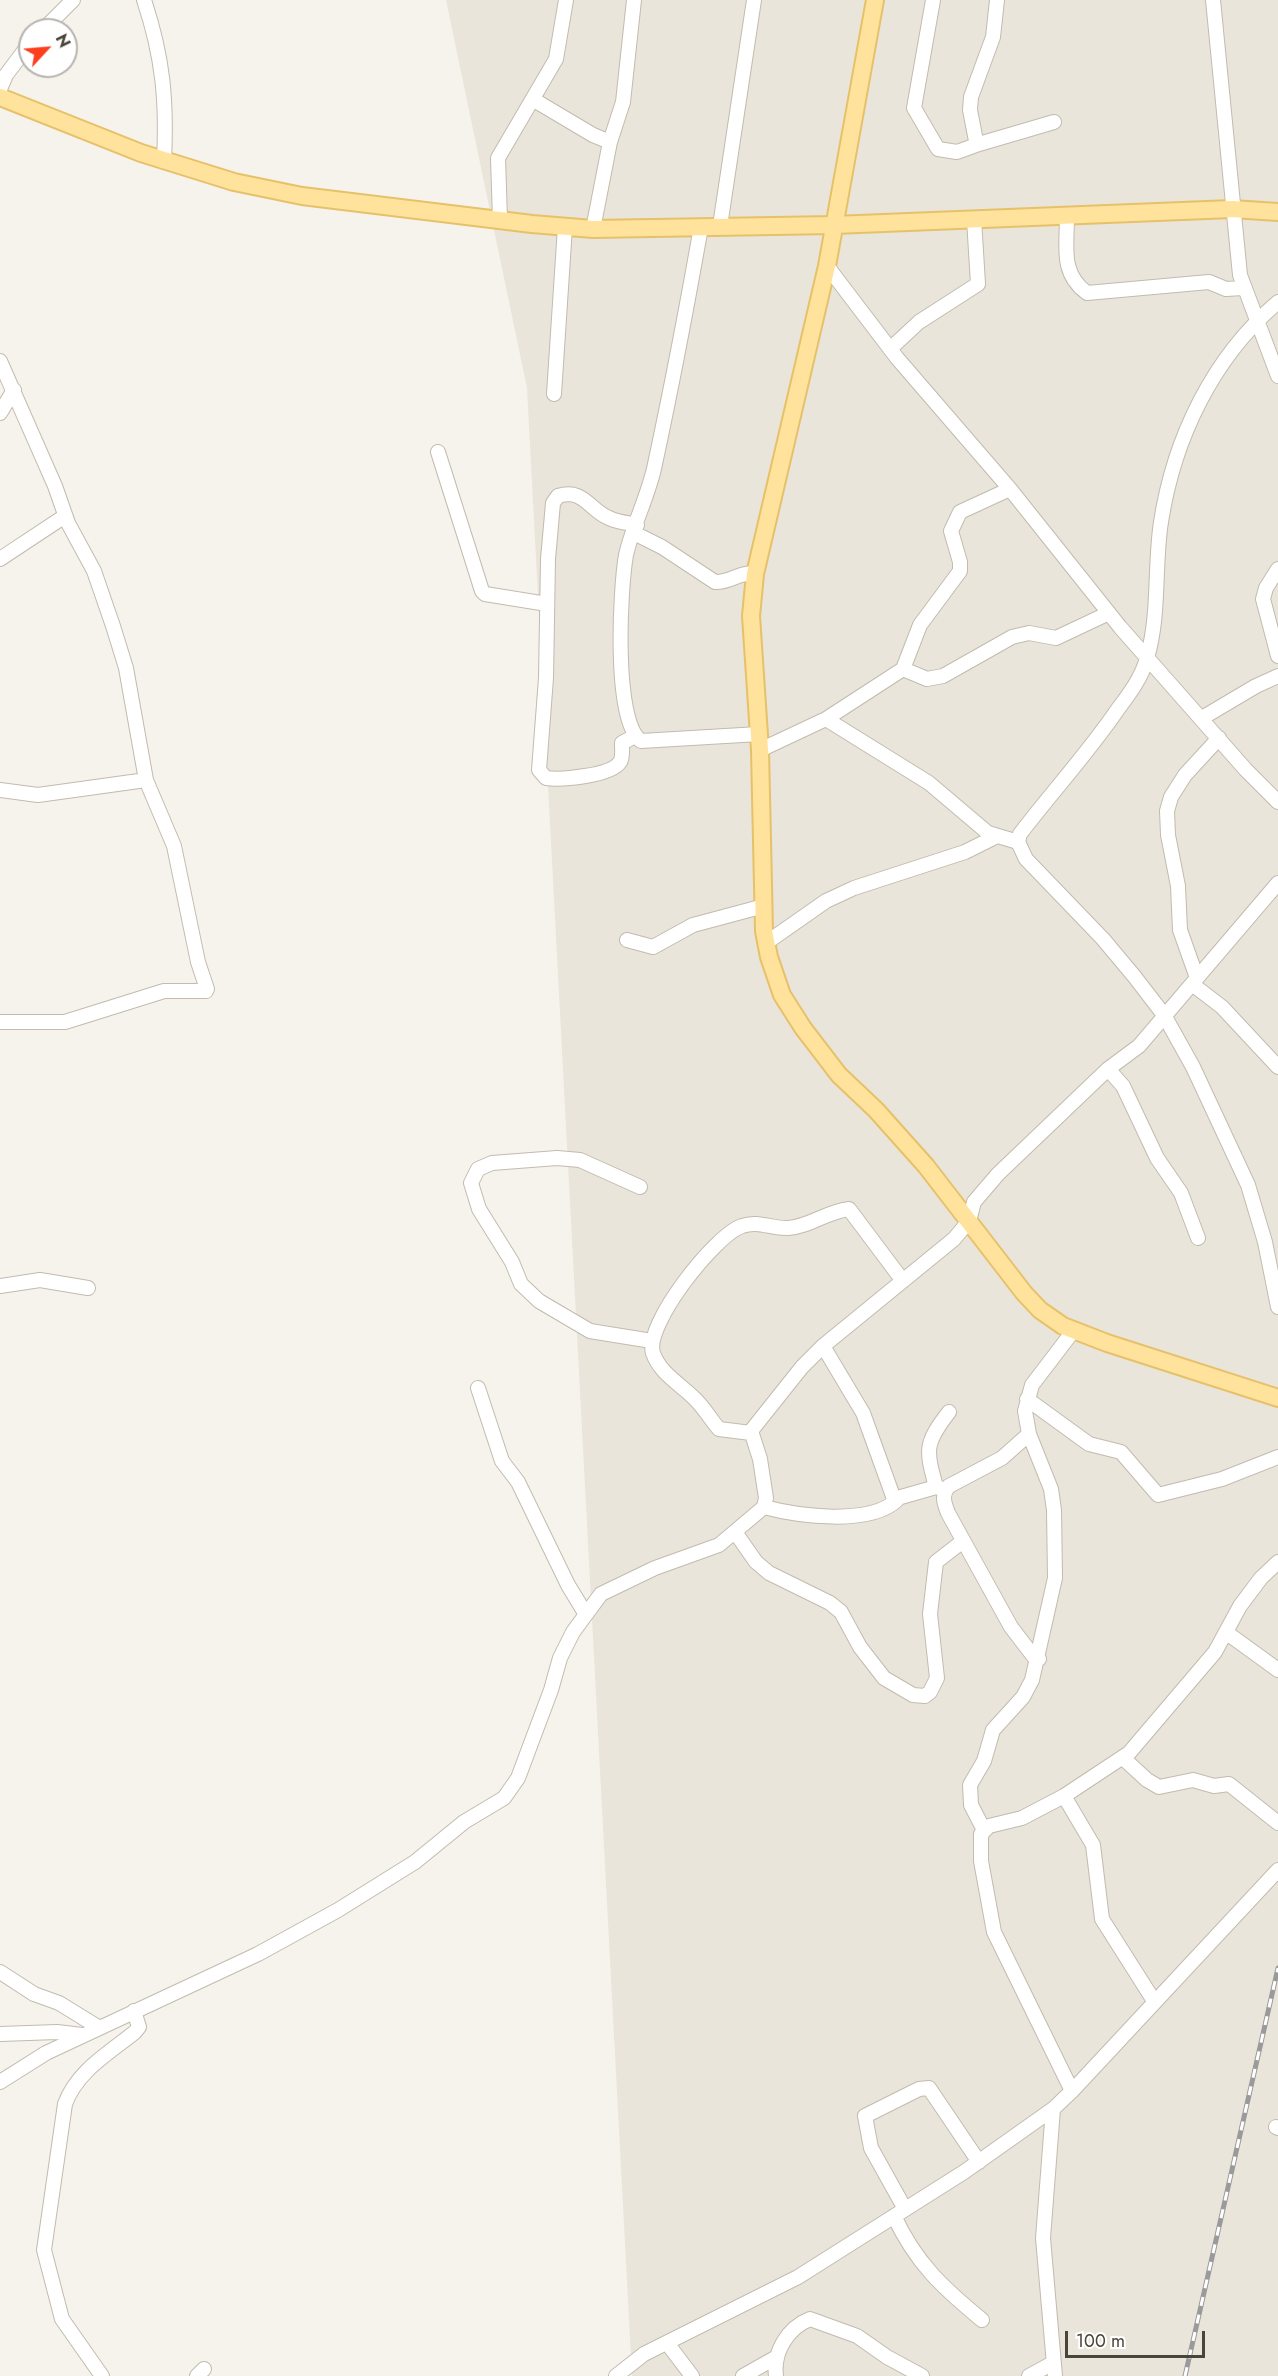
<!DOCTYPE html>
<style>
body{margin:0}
#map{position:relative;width:1278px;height:2376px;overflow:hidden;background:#f6f3ec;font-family:Jost,sans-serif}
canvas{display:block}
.north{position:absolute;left:18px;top:18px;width:60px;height:60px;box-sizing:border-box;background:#fff;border:2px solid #b7b4b0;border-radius:50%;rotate:64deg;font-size:16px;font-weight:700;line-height:24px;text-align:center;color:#4b4439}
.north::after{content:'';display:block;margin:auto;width:21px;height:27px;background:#fc3f1d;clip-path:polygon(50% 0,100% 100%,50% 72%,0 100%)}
.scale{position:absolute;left:1065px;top:2331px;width:140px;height:27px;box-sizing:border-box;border:3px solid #4b4439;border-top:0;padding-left:8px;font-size:18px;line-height:21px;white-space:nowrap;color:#4b4439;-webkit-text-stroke:4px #fff;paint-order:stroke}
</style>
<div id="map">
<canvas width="1278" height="2376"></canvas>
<div class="north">N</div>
<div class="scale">100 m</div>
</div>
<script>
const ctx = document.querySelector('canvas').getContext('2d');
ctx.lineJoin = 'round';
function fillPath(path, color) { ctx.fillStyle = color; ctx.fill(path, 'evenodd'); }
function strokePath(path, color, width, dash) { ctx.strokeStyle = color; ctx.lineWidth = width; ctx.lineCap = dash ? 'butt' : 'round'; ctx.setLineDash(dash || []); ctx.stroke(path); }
const residential = new Path2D(`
 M446 0H1278V2376H632L527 388Z`);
const minor = new Path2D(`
 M144 0C163 57 167 101 164 161
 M933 0 914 108 938 149 957 152 979 144
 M997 0 993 37 971 97 970 110 976 141 979 144 1054 122
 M1213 0 1240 275 1278 376
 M43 30 73 0
 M0 89 6 75 30 43
 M534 100 593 135 610 142
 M1067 216C1067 247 1060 273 1087 293L1209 282 1226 289 1243 288
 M500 220 498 158 556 59 566 0
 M720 226 754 0
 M701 227C687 306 672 385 655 464 649 495 633 524 626 555 620 589 613 722 641 741L759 734
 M593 229 610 142 623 102 634 0
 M827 266 897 358 1010 489 1120 627 1246 770 1278 802
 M1278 302C1213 357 1174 438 1161 522 1154 567 1160 614 1147 658 1142 677 1130 693 1118 709 1088 753 1052 792 1020 834L1018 842 1026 859 1103 939 1134 976 1164 1015 1193 1067 1248 1185 1265 1242 1278 1307
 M890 349 919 322 978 284 974 219
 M0 361 55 486 68 523 94 571 113 626 126 668 146 780 174 846 198 962 207 989 206 991H164L65 1022H0
 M554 394 565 227
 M0 413 14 390
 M438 452 482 591 485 594 547 604
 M634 533 662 547 715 582C730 583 740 571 755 574
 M0 559 65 516
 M1278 569 1266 588 1263 599 1278 656
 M903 669 927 679 943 676 1012 637 1029 633 1056 638 1109 613
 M1202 718 1256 686 1278 676
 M826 719 929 783 988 833 1018 842
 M635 736 622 743C622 749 623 758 620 762 611 776 561 780 546 778L539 770 546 678 548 559 553 503 558 496C584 488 589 510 609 518 617 522 628 523 637 525
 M760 750 826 719 903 669 920 625 960 571V562L951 531 960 512 1010 489
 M0 790 38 795 146 780
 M627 940 653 947 693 925 764 906
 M766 943 826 901 854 888 965 852 995 837
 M1197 978 1180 930 1178 886 1168 835 1167 811 1171 797 1185 775 1219 738
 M1192 984 1222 1007 1278 1067
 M1108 1069 1123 1086 1157 1158 1181 1193 1198 1238
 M640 1187 580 1160 557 1158 492 1163 478 1169 471 1183 479 1209 512 1262 521 1284 539 1301 590 1331 652 1341
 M0 1286 40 1280 88 1288
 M823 1346 863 1413 894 1499 936 1487 946 1490
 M478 1388 502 1461 518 1482 568 1585 585 1613
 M1027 1399 1089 1444 1121 1452 1158 1495 1222 1479 1278 1457
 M751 1433 719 1429C711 1420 705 1409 696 1400 682 1385 660 1374 653 1353 644 1325 715 1235 742 1226 758 1220 772 1229 788 1228 809 1227 828 1211 849 1209L903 1281
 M1029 1434 1002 1458 949 1486C941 1494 944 1503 948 1513L1011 1627 1034 1657 1039 1659
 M936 1487C926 1450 924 1444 949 1412
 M764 1507C798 1516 869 1526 897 1500
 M735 1532 756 1562 769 1573 830 1603 841 1612 860 1647 884 1678 913 1695 925 1696 930 1692 937 1678 930 1614 936 1562 963 1541
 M1227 1633 1278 1670
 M1123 1758 1147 1780 1159 1787 1193 1780 1214 1786 1229 1784 1278 1823
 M1064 1796 1093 1845 1102 1919 1154 2001
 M984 1830 971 1805 970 1785 984 1761 993 1730 1023 1697 1032 1680 1055 1578 1054 1510 1051 1489 1029 1434 1025 1411 1032 1385 1074 1330
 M0 1972 34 1994 59 2003 98 2027
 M0 2034 57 2032 82 2035
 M0 2082 46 2053 258 1954 338 1910 415 1862 464 1822 504 1798 518 1778 551 1690 560 1658 573 1632 601 1594 655 1568 719 1545 764 1507 766 1498 760 1459 751 1431 802 1367 823 1346 954 1239 969 1221 974 1202 998 1174 1108 1069 1139 1046 1278 883
 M1072 2091 994 1932 981 1861V1834L989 1826 1022 1818 1064 1796 1129 1753 1215 1652 1240 1606 1261 1578 1278 1562
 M1053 2109 1043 2238 1055 2376
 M1276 2127 1278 2128
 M905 2209 871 2148 865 2116 919 2089 929 2088 979 2162
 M894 2216C916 2263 942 2287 982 2320
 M667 2343 692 2376
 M102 2376 62 2319 44 2250 65 2104C77 2071 109 2053 135 2032L139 2027 134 2011
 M197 2376 204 2369
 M616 2376 644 2354 798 2277 964 2172 1053 2109 1072 2091 1278 1870
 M743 2376 775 2358
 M776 2376C773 2353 787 2328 810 2319L857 2336 887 2357 922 2376
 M1029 2376 1053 2363`);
const major = new Path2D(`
 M875 0 827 266 755 574 751 616 760 750 764 931 769 957 782 995 803 1028 839 1075 876 1110 926 1166 1024 1293 1040 1310 1063 1326 1107 1343 1278 1398
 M0 97 141 153 234 182 302 196 532 224 593 229 834 225 1232 209 1278 212`);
const rail = new Path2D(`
 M1185 2376 1278 1968`);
fillPath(residential, '#eae5da');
strokePath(minor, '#c2bbae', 16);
strokePath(major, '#e6c16a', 20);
strokePath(minor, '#fff', 14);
strokePath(major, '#ffe39c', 16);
strokePath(rail, '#9a9a9a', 5);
strokePath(rail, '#fff', 3, [9]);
</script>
